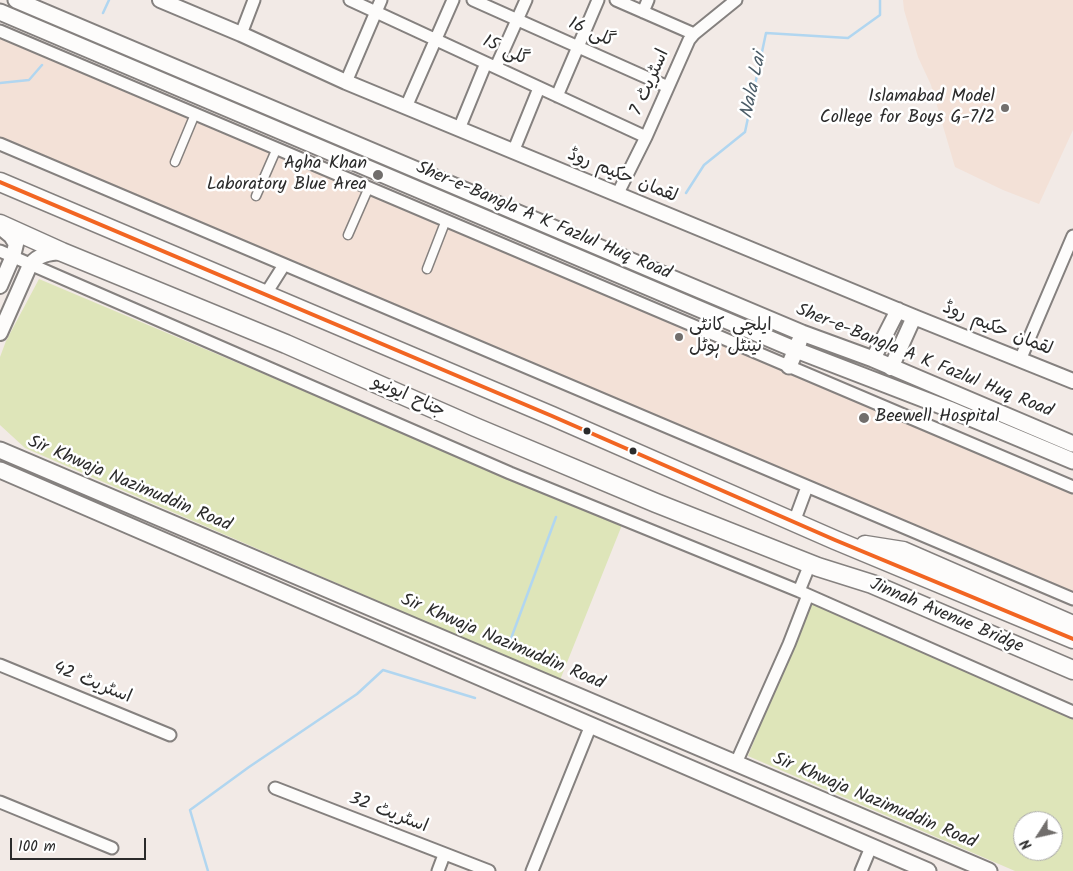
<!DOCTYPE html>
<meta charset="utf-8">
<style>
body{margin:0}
#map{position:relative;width:1073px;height:871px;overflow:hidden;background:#f2eae6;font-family:Kalam,sans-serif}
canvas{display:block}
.north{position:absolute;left:1013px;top:811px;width:50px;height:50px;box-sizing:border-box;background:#fff;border:1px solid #aaa;border-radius:50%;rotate:235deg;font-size:14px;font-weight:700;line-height:20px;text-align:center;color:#2b2b2b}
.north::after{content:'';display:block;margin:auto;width:18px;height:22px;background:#716e6c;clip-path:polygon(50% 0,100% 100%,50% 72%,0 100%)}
.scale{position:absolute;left:10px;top:838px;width:136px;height:22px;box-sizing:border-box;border:2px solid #2b2b2b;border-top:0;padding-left:6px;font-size:15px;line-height:18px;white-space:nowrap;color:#2b2b2b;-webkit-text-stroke:4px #fff;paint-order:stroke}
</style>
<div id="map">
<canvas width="1073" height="871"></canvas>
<div class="north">N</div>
<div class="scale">100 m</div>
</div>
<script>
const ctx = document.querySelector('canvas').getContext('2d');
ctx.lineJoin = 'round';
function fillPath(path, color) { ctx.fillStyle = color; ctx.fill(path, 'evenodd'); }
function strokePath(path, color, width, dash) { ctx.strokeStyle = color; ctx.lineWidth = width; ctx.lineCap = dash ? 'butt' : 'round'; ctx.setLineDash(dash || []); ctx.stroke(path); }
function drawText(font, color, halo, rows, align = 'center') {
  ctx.font = font + ' Kalam,"Playpen Sans Arabic",sans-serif'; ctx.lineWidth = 5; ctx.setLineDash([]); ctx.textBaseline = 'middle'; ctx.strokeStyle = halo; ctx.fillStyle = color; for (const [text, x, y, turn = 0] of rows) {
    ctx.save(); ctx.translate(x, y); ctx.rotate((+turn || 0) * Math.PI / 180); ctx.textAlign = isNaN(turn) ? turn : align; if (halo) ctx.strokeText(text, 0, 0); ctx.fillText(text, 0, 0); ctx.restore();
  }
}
const built = new Path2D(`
 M903 0H1073V130L1039 204 1003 190 955 167 931 85 918 57 904 10Z
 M0 31 1073 487V599L0 144Z`);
const green = new Path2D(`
 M39 279 622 525 560 680 25 448 0 425V357L6 341Z
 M811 600 1073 704V871H1015L748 756ZM1023 821H1053V851H1023Z`);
const stream = new Path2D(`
 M103 13 109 0
 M0 83 29 80 42 65
 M686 193 704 165 745 132 766 33 848 38 880 15V0
 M509 644 556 517
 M208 871 190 810 249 767 357 694 383 670 475 698`);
const pedestrian = new Path2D(`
 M175 162 195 114
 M256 196 277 148
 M348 235 369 187
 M427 269 446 220`);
const minor = new Path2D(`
 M350 0 646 137
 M473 0 668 87
 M616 0 694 34
 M643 12 648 0
 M0 31 1073 487
 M241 34 254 0
 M496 67 526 0
 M346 82 381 0
 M557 96 598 0
 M406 107 453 0
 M459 129 486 63
 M0 144 1073 599
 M513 152 539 88
 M617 195 646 137 689 40 694 34 736 0
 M0 251 510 473 799 591 1073 712
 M265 295 284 265
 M1020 360 1073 236
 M794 522 807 487
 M799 591 810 564
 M0 665 170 735
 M736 763 789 644 808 595
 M275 788 489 871
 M0 802 112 848
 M438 871 444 855
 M532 871 591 725
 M861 871 871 847`);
const tertiary = new Path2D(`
 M160 0 241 34 346 82 914 317 1073 381
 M0 227 11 236 16 244 13 256 0 286
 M0 333 30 265C39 254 49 253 62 252
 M873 359 898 310
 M891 368 914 317`);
const secondary = new Path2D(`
 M16 0 688 285 802 333 873 359 1073 444
 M0 12 796 350 949 409 1073 461
 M789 366 799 342
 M0 450 989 871
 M0 470 928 871`);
const primary = new Path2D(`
 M0 182 552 416 835 540 1073 639
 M0 224 62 252 286 344 475 427 656 503 818 567 872 584 1073 670
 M865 545 903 551 1073 625`);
const bus1 = new Path2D(`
 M0 182 552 416 835 540 1073 639`);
const markers = [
 [1005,108,5,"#716e6c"],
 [378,175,6,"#716e6c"],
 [679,337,5,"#716e6c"],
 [864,418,6,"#716e6c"],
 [587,431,4.5,"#2b2b2b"],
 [633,451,4.5,"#2b2b2b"]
];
const streetNames = [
 ["گلی 16",591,34,24],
 ["گلی 15",505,52,25],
 ["اسٹریٹ 7",651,83,-66],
 ["لقمان حکیم روڈ",622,177,22],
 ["Sher-e-Bangla A K Fazlul Huq Road",543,222,23],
 ["لقمان حکیم روڈ",997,330,22],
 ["Sher-e-Bangla A K Fazlul Huq Road",924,362,22],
 ["جناح ایونیو",408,398,24],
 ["Sir Khwaja Nazimuddin Road",129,485,23],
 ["Jinnah Avenue Bridge",946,617,23],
 ["Sir Khwaja Nazimuddin Road",502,643,23],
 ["اسٹریٹ 42",92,684,22],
 ["Sir Khwaja Nazimuddin Road",874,802,23],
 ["اسٹریٹ 32",388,814,21]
];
const poiNames = [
 ["Islamabad Model",995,98],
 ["College for Boys G-7/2",995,119],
 ["Agha Khan",367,165],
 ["Laboratory Blue Area",367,186],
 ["ایلچی کانٹی",689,327,"left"],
 ["نینٹل ہوٹل",689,348,"left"],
 ["Beewell Hospital",875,418,"left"]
];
const waterNames = [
 ["Nala Lai",755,86,-78]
];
fillPath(built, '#f3e1d7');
fillPath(green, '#dee5b9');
strokePath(stream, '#b1d6f0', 2.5);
strokePath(pedestrian, '#85817f', 11);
strokePath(minor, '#85817f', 15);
strokePath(tertiary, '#85817f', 18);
strokePath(secondary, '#85817f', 19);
strokePath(primary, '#85817f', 21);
strokePath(pedestrian, '#fdfcfb', 8);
strokePath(minor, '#fdfcfb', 11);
strokePath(tertiary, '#fdfcfb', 14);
strokePath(secondary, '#fdfcfb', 15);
strokePath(primary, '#fdfcfb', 18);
strokePath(bus1, '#f26522', 4);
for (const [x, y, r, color] of markers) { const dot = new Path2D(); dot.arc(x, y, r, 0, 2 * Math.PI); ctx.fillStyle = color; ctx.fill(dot); strokePath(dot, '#fff', 2); }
drawText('18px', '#2b2b2b', '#fff', streetNames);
drawText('18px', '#2b2b2b', '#fff', poiNames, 'right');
drawText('italic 19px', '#4b5c67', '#fff', waterNames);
</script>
